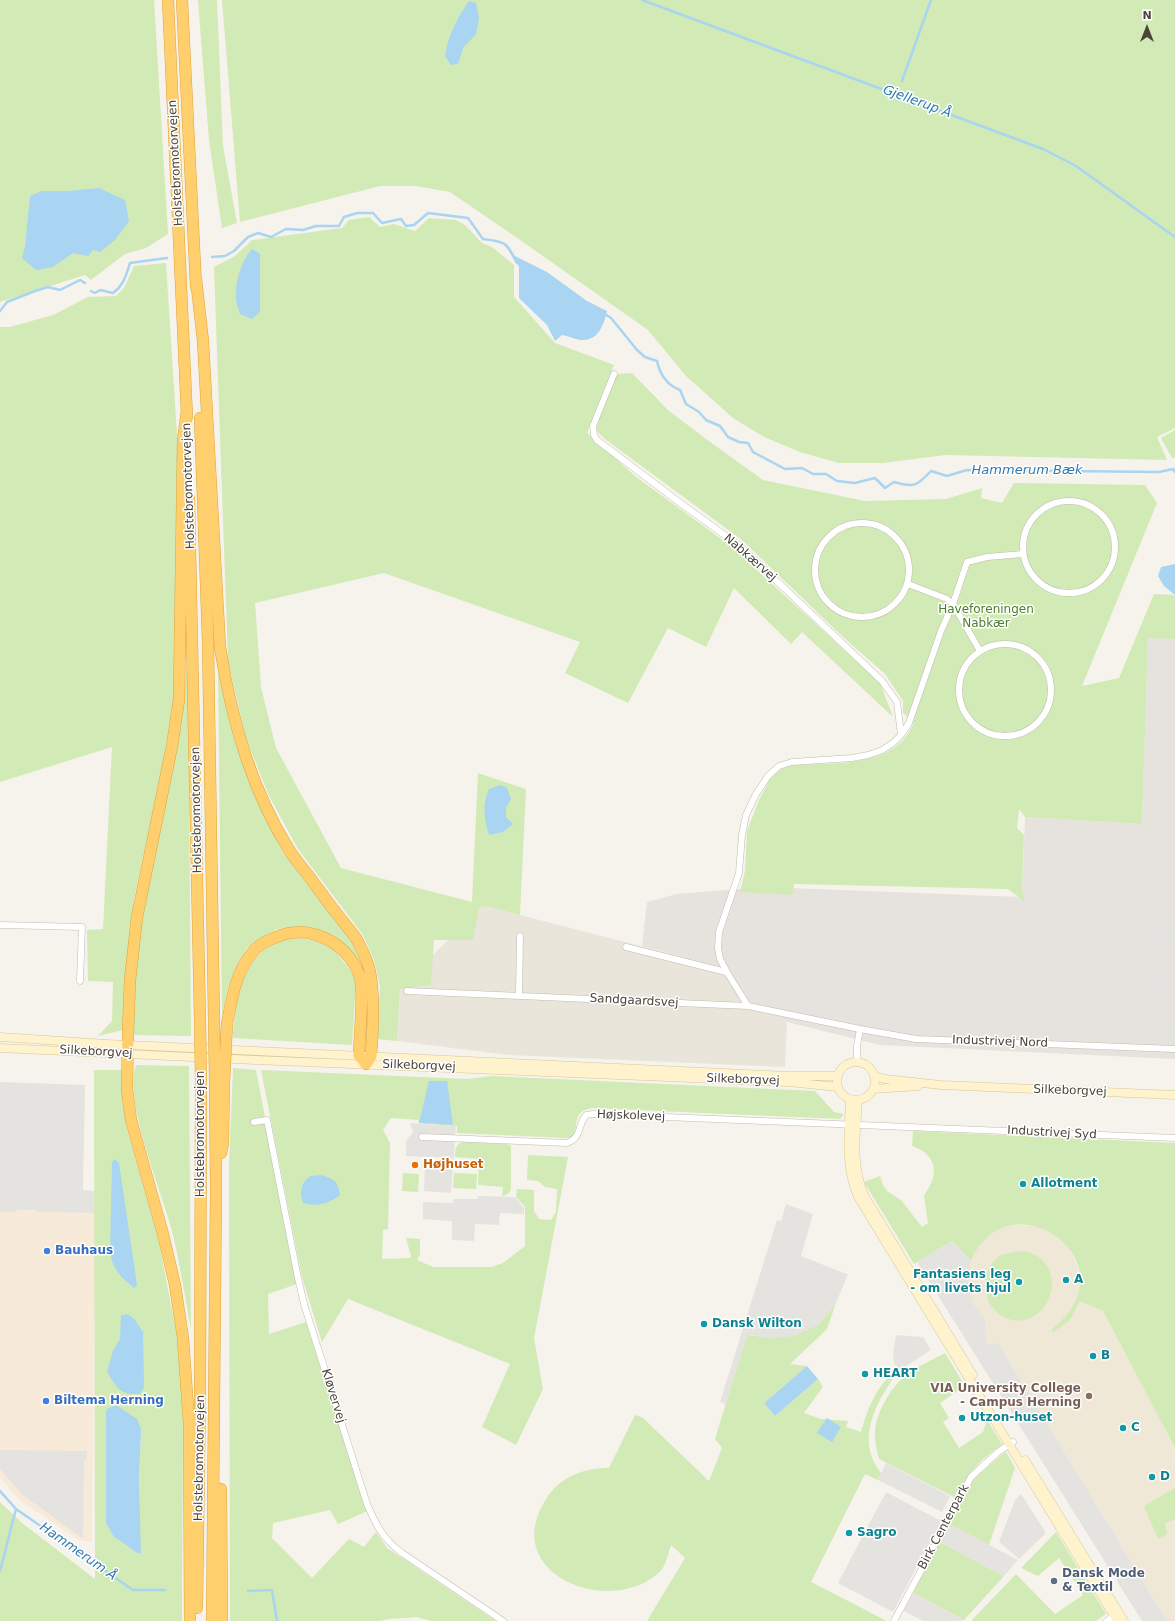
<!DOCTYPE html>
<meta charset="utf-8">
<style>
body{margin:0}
#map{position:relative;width:1175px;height:1621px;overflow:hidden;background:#f6f3ec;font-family:"DejaVu Sans",sans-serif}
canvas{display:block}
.north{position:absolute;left:1127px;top:8px;width:40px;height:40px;-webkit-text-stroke:3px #fff;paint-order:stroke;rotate:0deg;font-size:11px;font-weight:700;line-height:16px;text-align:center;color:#4b4439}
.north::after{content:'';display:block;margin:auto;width:14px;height:18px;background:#4b4439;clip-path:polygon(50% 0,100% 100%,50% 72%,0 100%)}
</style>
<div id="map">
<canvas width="1175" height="1621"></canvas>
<div class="north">N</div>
</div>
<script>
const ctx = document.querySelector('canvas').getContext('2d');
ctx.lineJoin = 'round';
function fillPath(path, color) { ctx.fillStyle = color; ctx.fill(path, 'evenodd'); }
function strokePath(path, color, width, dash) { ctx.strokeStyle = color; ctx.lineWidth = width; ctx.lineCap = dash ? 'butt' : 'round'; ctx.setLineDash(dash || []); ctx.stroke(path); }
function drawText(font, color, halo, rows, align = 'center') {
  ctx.font = font + ' "DejaVu Sans",sans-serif'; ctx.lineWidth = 3; ctx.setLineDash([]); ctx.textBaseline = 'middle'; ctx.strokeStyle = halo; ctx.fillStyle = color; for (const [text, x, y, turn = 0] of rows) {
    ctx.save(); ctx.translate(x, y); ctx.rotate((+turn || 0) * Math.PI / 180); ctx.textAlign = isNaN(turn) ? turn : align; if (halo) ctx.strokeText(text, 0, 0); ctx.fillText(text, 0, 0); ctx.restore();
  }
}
const residential = new Path2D(`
 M485 906 718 966 736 998 787 1022 785 1067 509 1055 397 1041 400 989 479 908Z`);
const commercial = new Path2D(`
 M0 1087 81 1194 96 1195 92 1542 79 1540 19 1500 0 1477Z`);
const industrial = new Path2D(`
 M1148 637 1175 639V1059L880 1045 787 1022 736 998 717 966 642 946 647 902 677 894 763 887 1022 897 1025 817 1142 824Z`);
const education = new Path2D(`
 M1016 1225 1035 1226 1045 1229 1055 1234 1068 1246 1077 1264 1080 1278V1301L1103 1311 1175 1448V1621H1167L998 1343 987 1344 985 1320 973 1303 970 1293 968 1282 971 1261 980 1243 993 1232 1003 1227Z`);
const green = new Path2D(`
 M0 0H154L168 234 146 248 125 254 91 280 85 275 0 302Z
 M198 0H217L223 146 237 223 222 228 209 140Z
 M222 0H1175V428L1157 437 1167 460 945 455 883 463H839L800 452 764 437 733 418 686 376 648 330 523 242 450 192 416 186H380L240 222Z
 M369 217 380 227 394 224 415 231 429 218 456 220 465 225 482 243 492 247 514 265V297L555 343 614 365 587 433 635 476 728 544 804 613 880 683 893 717 802 632 791 644 734 588 706 647 668 628 628 703 565 673 580 642 384 573 255 603 261 687 276 748 341 868 472 902 478 773 526 789 520 915 485 906 479 908 473 940H434L431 985 400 989 397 1041 376 1039 380 987 374 960 363 935 298 849 268 794 245 735 228 660 214 267 235 256 252 240 342 228 349 220Z
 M166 263 177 434V583L173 700 163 763 134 899 129 935 123 1030 98 1036 112 1021 113 982 88 981 87 930 103 929 112 747 0 782V327H10L53 315 88 297 116 296 124 288 134 266Z
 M632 373 668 410 706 439 763 480 865 501 946 499 982 488 981 498 1002 503 1014 483 1145 485 1157 503 1082 686 1119 678 1154 594 1175 595V639L1148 638 1142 824 1025 817 1019 809 1017 828 1024 835 1022 889 1025 902 1008 889 794 884 792 895 740 892 745 871 747 831 759 800 770 779 781 769 792 765C826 763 880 767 904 739 908 734 911 728 914 723L903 713V701L885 674 842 636 742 540 605 439 596 430 599 416 617 374Z
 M1175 430V458H1172L1161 438Z
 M188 658 191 1036 133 1035 135 979 141 919 178 735Z
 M218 672 233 736 252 789 282 851 352 942 362 965 350 950 335 937 319 930 301 927 277 929 247 948 236 967 228 987 222 1016Z
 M298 938 316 941 333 949 346 964 356 980 352 1045 233 1038C235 1004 243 951 283 940 287 939 293 939 298 938Z
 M136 1065 189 1066 191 1330C185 1297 180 1263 172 1231 162 1191 123 1101 136 1065Z
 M233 1068 256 1070 297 1284 268 1294 269 1334 306 1322 358 1484 368 1511 338 1524 330 1510 273 1523 272 1538 312 1578 349 1539 364 1547 376 1532 387 1548 496 1621H432L416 1617 388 1619 380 1621H230L229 1166Z
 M94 1070H122V1091L126 1125 158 1238 178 1341 183 1414 182 1621H0V1502L22 1523 95 1579ZM141 1429 137 1553 113 1536 106 1523Z
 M261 1070 468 1079 491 1076 815 1091 834 1112 844 1114 840 1119 592 1108C570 1113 581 1123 572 1137L565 1138 457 1133V1126L418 1123 419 1120 391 1118 383 1130 390 1143 388 1229 383 1230 382 1259 410 1258 411 1256 406 1238 420 1239V1255L417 1260 433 1267H491L503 1263 525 1246V1207L516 1197 517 1189 534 1190V1211L539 1219 551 1220 556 1212 557 1189 545 1187 538 1181 527 1180 528 1155 568 1157 534 1338 543 1389 516 1445 482 1427 510 1364 348 1299 322 1342 302 1277Z
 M913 1131 1175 1143V1448L1103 1311 1080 1301 1070 1320 1053 1332 1051 1330C1138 1263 1008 1173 971 1261L952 1241 914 1264 864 1182 880 1176 883 1185 887 1191 901 1200 922 1227 928 1223 924 1195C940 1175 937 1154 912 1146Z
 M463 1142 507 1144 511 1146V1188C510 1193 507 1195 502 1196L503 1187 478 1185 479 1159 455 1157C455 1151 455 1144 463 1142Z
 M403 1173 419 1174 418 1192 402 1191Z
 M454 1173 477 1174 476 1189 453 1188Z
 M1013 1252C1017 1252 1023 1251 1028 1252 1049 1258 1058 1281 1048 1300 1037 1323 1011 1328 994 1309 980 1294 983 1266 1001 1255 1004 1254 1009 1253 1013 1252Z
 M836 1303 827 1329 790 1364 807 1366 764 1403 775 1416 818 1379 823 1387 804 1413 821 1419 848 1421 846 1427 861 1432C865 1416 874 1393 885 1381 889 1377 894 1374 898 1371 877 1402 854 1438 881 1473L878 1480 865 1474 811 1582 887 1621H647L685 1558 671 1545C668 1553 667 1561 663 1568 618 1621 493 1576 548 1496 562 1476 585 1468 609 1468L635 1415 642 1417 709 1481 722 1448 715 1439 747 1335 774 1338 818 1325Z
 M945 1353 965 1386 940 1403 949 1418 943 1422 959 1448 983 1432 987 1420 1002 1444 982 1460 971 1472 954 1497 879 1459C877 1450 874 1440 875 1431 877 1411 890 1389 905 1376 916 1366 933 1360 945 1353Z
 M1006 1452 1015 1468 989 1545 950 1525 974 1479 1000 1456Z
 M1175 1488V1519L1165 1524 1167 1534 1158 1539 1144 1506Z
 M1056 1532 1106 1614 1096 1621H971L1016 1574 1055 1614 1083 1595 1059 1558 1038 1576 1021 1568Z
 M940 1542 1004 1576 964 1620 913 1593Z`);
const parking = new Path2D(`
 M1146 921 1175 922V941L1145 940Z
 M1145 970 1165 971 1164 1000H1158L1157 1028 1163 1029 1164 1024H1175V1037L1143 1036Z
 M0 1082 85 1085 83 1190 94 1191V1213L36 1212V1210H17V1212H0Z
 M410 1123 456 1126 451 1193 424 1191 425 1166 451 1167 452 1158 406 1156V1141L413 1132Z
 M478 1196 515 1197 524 1208V1214L500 1213 499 1225 475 1224 474 1241 452 1240V1221L423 1219V1202L453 1203V1199H477Z
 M786 1204 813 1214 801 1256 844 1273 848 1274 836 1303 818 1325 795 1336 774 1338 747 1335 726 1404 720 1402 777 1220 781 1221Z
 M952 1241 971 1261 968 1282 970 1293 973 1303 985 1320 987 1344 998 1343 1167 1621H1142L917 1262Z
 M896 1335 923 1337 931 1350 898 1371 894 1362 893 1353Z
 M0 1450 87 1451V1457L84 1462 83 1537 82 1538 23 1495 0 1469Z
 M886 1463 950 1496 942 1512 878 1480Z
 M886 1492 941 1521 893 1612 838 1583Z
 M1021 1494 1046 1533 1019 1559 999 1542 1015 1500Z
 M950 1525 963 1531 1018 1560 1004 1576 940 1542Z
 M913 1593 964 1620 962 1621H923L904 1611Z`);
const water = new Path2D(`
 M469 1 476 3 479 18 476 34 463 48 458 64 451 65 445 56C448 36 457 18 469 1Z
 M99 188 125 200 129 221 115 240 100 252 93 250 88 256 73 253 53 267 36 270 22 258 25 247 30 196 42 191H68Z
 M252 249 260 254V312L252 319 240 314C239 309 236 304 236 299 235 282 241 261 252 249Z
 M513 255 547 272 587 301 607 311C603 326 599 341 580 340 575 339 568 336 562 335L555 341 547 325 519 298V267Z
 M1175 564V595L1164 586 1158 576 1161 567Z
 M500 785 507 788 511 799 506 808V817L513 824 503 832 489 835C484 818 482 805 489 789Z
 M429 1081H447L453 1125 419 1123Z
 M115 1159 119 1163 137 1285 134 1288C120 1276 114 1271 110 1253L112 1162Z
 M321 1175C334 1179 338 1181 340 1195 328 1204 317 1207 303 1203 299 1191 301 1183 310 1176Z
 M128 1314 135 1320 143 1332 144 1387 140 1394C120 1395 118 1389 107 1372L113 1351 120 1339 121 1315Z
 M807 1366 818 1379 775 1416 764 1403Z
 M116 1405 137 1419 141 1429 139 1484 141 1553H137L113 1536 106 1523V1413L107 1409Z
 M827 1418 841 1427 832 1442 817 1433Z`);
const stream = new Path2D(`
 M642 0 1043 149 1076 166 1175 237
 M902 81 931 0
 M212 257 225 256 234 251 248 237 258 233 271 237 286 229 303 230 316 226H339L344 217 357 213H373L382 223 401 219 406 226 414 225 428 213 468 218 483 239C507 242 506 242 517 263
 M91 291 95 293 100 290 113 293C124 285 126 275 130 263L167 258
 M0 311 7 302 35 291 48 287 60 290 80 280 85 283
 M605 314 611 318 637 350 645 357 657 361C660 375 667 385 680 390L686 404 699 412 706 420 720 426 728 437 739 442 748 443 753 452 785 469 802 468 813 474H826L837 481 855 483 875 478 885 488 894 482C914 488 917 486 931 471L947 476 967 470 1159 472 1173 469 1175 472
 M0 1491 16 1509 133 1590H165
 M0 1571 16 1509
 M248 1591 272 1590 277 1621`);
const street = new Path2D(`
 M614 374 593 426 594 435 597 440 683 505 741 547 882 681 897 702 901 735
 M1023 547a46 46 0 1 1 92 0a46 46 0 1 1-92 0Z
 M815 570a47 47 0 1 1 94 0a47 47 0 1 1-94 0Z
 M908 584 947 599 953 604 980 651
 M959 690a46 46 0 1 1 92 0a46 46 0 1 1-92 0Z
 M0 925 82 927 80 981
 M626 947 726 972
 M407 991 748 1006 860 1029 916 1039 1175 1049
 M519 995 520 936
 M748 1006 728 974 720 959 718 948 719 932 739 873 742 835 746 815 756 794 768 776 779 766 792 762 852 758 868 755 882 750 893 743 901 735 909 723 941 631 953 604 967 562 987 557 1023 554
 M857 1063V1046L860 1029
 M254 1122 267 1120 298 1278 304 1304 367 1504C376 1525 383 1539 402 1553L503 1621
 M422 1137 567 1143C582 1137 577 1127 586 1115L593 1114 1175 1138
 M894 1621 971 1477 998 1452 1013 1442
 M1107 1621 1117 1614`);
const secondary = new Path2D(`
 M0 1037 107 1044 788 1076H838
 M0 1048 255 1060 788 1082 838 1087
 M837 1081a19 19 0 1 1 38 0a19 19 0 1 1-38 0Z
 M874 1076 885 1079 941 1085 1175 1095
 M873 1089 918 1086
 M850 1099C849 1133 844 1164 858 1197L1117 1621
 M858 1100C856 1133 851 1164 864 1195L973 1375
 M1025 1460 1124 1621`);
const highway = new Path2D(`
 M168 0 187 417
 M182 0 196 287
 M196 279 203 341 220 647C231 718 250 787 288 848 293 857 301 866 308 875 323 896 339 917 356 938 361 948 368 960 370 972 375 997 373 1030 371 1056L366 1064 359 1055C359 1036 365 989 359 974 345 940 307 923 274 938 266 941 257 946 252 953 235 974 232 998 227 1024
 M187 410 183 440 179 699 172 746 137 917 130 980 128 1033 127 1089 131 1120 163 1234 175 1285 183 1338 189 1423 190 1621
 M200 418 208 642 214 1021
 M189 498 200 1021
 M221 1153 223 1143 224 1083
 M221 1489 222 1621
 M197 1608 200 1393 201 1083
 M212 1621 216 1190 215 1083`);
const highwayBridge = new Path2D(`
 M200 1021 201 1083
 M214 1021 215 1083
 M224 1083 227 1024`);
const markers = [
 [415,1165,4,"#e8710a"],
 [1023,1184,4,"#0f9aa8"],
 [47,1251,4,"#3f7fe0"],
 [1066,1280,4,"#0f9aa8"],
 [1019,1282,4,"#0f9aa8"],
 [704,1324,4,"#0f9aa8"],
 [1093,1356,4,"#0f9aa8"],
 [865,1374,4,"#0f9aa8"],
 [1089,1396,4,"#8d6e63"],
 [46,1401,4,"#3f7fe0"],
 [962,1418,4,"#0f9aa8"],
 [1123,1428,4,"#0f9aa8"],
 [1152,1477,4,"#0f9aa8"],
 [849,1533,4,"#0f9aa8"],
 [1054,1581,4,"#5c6f8a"]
];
const streetNames = [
 ["Holstebromotorvejen",176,163,-93],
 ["Holstebromotorvejen",189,486,-92],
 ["Nabkærvej",750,558,41],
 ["Holstebromotorvejen",197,810,-91],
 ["Sandgaardsvej",634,1001,3],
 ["Industrivej Nord",1000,1042,2],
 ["Silkeborgvej",96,1052,3],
 ["Silkeborgvej",419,1066,2],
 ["Silkeborgvej",743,1080,2],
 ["Silkeborgvej",1070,1091,2],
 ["Højskolevej",631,1116,2],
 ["Industrivej Syd",1052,1133,3],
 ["Holstebromotorvejen",201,1134,-90],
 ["Kløvervej",333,1396,73],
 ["Holstebromotorvejen",200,1458,-89],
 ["Birk Centerpark",944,1527,-62]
];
const parkNames = [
 ["Haveforeningen",986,610],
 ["Nabkær",986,624]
];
const foodNames = [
 ["Højhuset",423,1165]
];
const cultureNames = [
 ["Allotment",1031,1184],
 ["Fantasiens leg",1011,1275,"right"],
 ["- om livets hjul",1011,1289,"right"],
 ["A",1074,1280],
 ["Dansk Wilton",712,1324],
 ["B",1101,1356],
 ["HEART",873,1374],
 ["Utzon-huset",970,1418],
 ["C",1131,1428],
 ["D",1160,1477],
 ["Sagro",857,1533]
];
const shopNames = [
 ["Bauhaus",55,1251],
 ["Biltema Herning",54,1401]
];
const educationNames = [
 ["VIA University College",1081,1389],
 ["- Campus Herning",1081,1403]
];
const serviceNames = [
 ["Dansk Mode",1062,1574],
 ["& Textil",1062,1588]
];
const waterNames = [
 ["Gjellerup Å",917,102,20],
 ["Hammerum Bæk",1027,471],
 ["Hammerum Å",78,1552,35]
];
fillPath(residential, '#eae5da');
fillPath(commercial, '#f7ead8');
fillPath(industrial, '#e6e2dd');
fillPath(education, '#efe8d6');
fillPath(green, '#d2eab5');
fillPath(parking, '#e5e3e0');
fillPath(water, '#a9d4f2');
strokePath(stream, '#a9d4f2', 2.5);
strokePath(street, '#c2bbae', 7);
strokePath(secondary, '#d6c79b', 9);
strokePath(highway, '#e0a43c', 12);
strokePath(street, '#fff', 6);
strokePath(secondary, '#fff3cd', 8);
strokePath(highway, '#ffcf6e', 11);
strokePath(highwayBridge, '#e0a43c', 12, []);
strokePath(highwayBridge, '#ffcf6e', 11);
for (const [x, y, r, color] of markers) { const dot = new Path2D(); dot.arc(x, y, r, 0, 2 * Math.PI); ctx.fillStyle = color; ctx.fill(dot); strokePath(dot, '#fff', 1.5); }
drawText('12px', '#4b4439', '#fff', streetNames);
drawText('12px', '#4a7f2a', '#fff', parkNames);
drawText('bold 12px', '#c56008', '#fff', foodNames, 'left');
drawText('bold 12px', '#0d838f', '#fff', cultureNames, 'left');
drawText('bold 12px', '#366cbe', '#fff', shopNames, 'left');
drawText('bold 12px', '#785e54', '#fff', educationNames, 'right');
drawText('bold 12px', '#4e5e75', '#fff', serviceNames, 'left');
drawText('italic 13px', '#2e7ab2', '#fff', waterNames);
</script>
